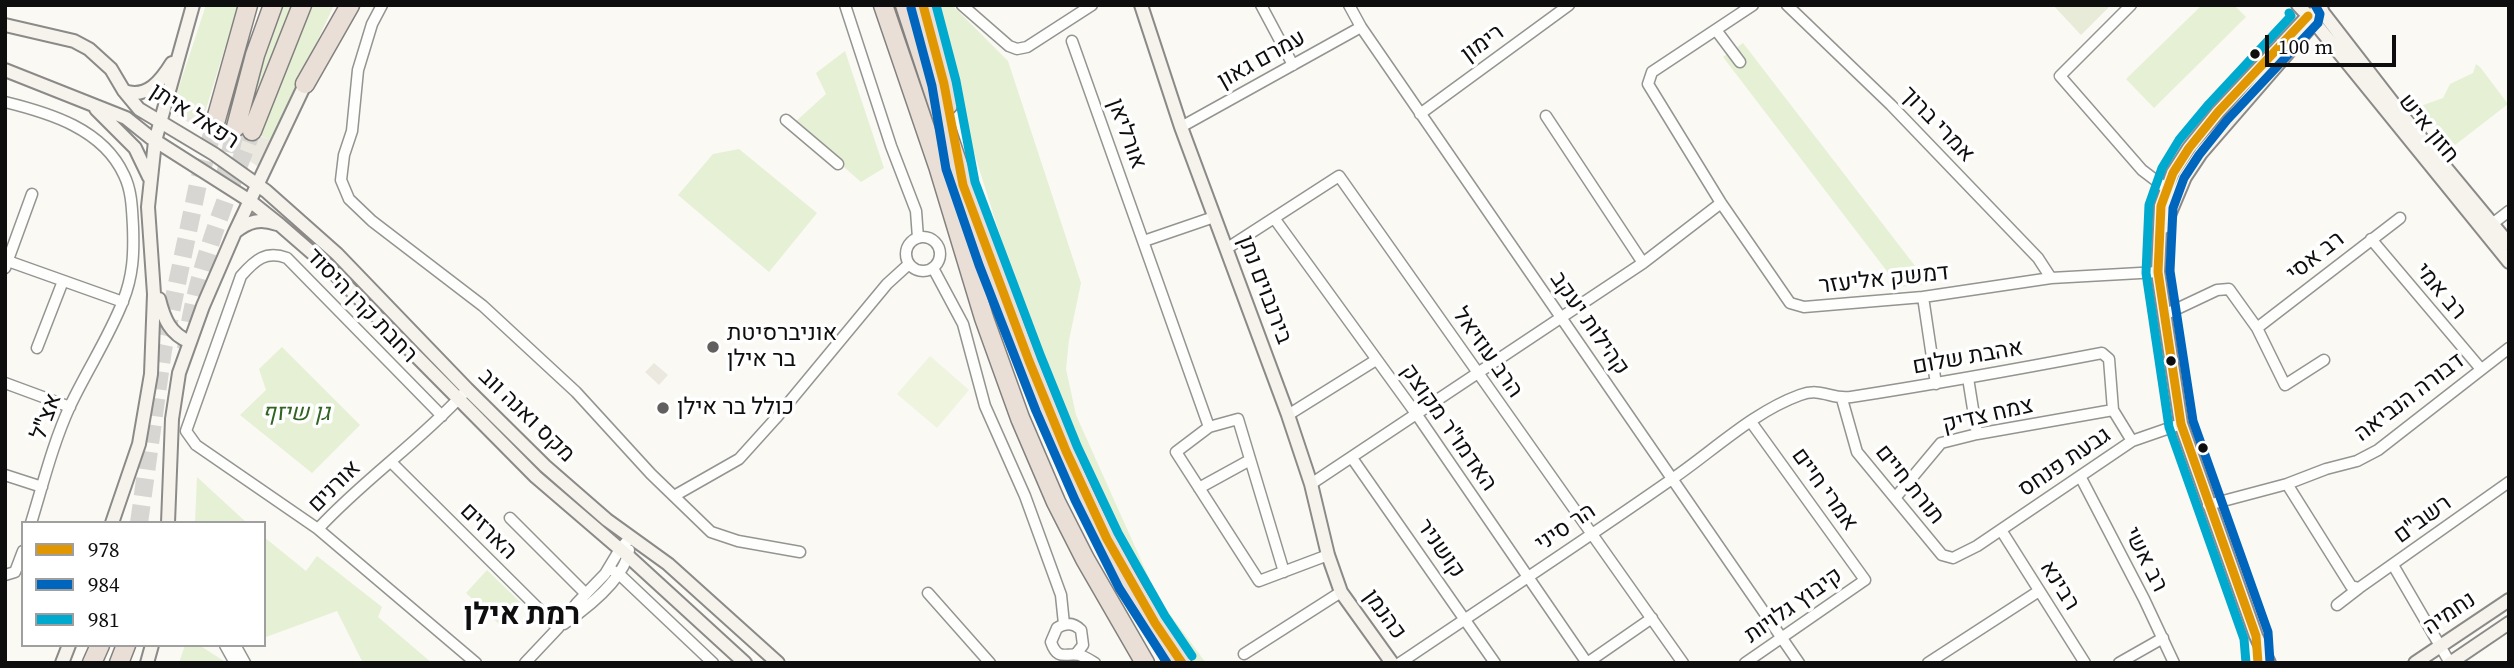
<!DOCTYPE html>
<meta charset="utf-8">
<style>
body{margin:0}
#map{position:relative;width:2514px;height:668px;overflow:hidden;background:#faf9f4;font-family:"Source Serif 4",serif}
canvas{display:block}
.frame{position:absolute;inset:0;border:7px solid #0e0e0e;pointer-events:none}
.legend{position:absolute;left:21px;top:521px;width:245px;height:126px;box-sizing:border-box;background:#fff;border:2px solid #9f9f9f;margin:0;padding:9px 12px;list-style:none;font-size:21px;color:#0e0e0e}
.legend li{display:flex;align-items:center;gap:14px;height:35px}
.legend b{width:35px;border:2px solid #9f9f9f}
.scale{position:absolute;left:2265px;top:35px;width:131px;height:32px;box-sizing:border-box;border:4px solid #0e0e0e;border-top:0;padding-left:9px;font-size:21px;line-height:24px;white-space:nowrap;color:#0e0e0e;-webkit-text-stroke:5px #fff;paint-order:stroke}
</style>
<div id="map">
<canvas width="2514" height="668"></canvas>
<div class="frame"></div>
<ul class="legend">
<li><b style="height:9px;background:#e09701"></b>978</li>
<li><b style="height:9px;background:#0065bd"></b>984</li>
<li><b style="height:9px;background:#00a9ce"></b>981</li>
</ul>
<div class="scale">100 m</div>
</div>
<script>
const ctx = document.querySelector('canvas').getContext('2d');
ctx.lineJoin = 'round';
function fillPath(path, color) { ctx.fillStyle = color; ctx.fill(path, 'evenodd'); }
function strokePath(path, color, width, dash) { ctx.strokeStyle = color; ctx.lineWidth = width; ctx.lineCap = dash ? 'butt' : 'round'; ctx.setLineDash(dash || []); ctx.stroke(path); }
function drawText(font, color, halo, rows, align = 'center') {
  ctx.font = font + ' "Source Serif 4",Heebo,serif'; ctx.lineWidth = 7; ctx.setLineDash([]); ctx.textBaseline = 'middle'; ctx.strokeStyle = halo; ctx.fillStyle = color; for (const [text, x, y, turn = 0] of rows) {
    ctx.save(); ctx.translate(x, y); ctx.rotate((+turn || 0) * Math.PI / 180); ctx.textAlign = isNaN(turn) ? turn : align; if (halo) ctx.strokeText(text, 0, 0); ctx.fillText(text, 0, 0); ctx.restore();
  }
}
const green = new Path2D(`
 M206 5H238L202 122 196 121 174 102Z
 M284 5H293L255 97 252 96Z
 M313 5H334L271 140 258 135Z
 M931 5H952L1008 61 1081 283 1069 340 1066 369 1076 415 1158 598 1206 663H1191L1169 633 1128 562 1077 461 1050 394 943 54Z
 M2202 5H2234L2246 17 2154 108 2126 79Z
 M1743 43 1929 284 1899 287 1723 57Z
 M845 51 884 168 861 182 794 123 826 94 816 73Z
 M2476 64 2480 67 2508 104 2446 152 2434 128 2418 107 2443 98 2450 84 2473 73Z
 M739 149 817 213 769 272 678 195 713 154Z
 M282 347 360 425 312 473 240 415 266 390 259 369Z
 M197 477 247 523H195Z
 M264 537 306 571 317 556 382 607 378 617 432 663H363L337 611 266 637 264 634Z
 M487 570 522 604 501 626 466 593Z
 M185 645H199L227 663H179Z`);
const cemetery = new Path2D(`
 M2053 5H2111L2081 35Z`);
const pitch = new Path2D(`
 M930 356 969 390 937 428 897 394Z`);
const plaza = new Path2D(`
 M174 102 196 121 236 129 271 140 257 166 218 139 172 113Z
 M654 363 668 375 659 385 645 372Z`);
const highwayTunnel = new Path2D(`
 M224 179 236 127
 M186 349C195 273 225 202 252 131
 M139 523 163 350 198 184 215 123`);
const street = new Path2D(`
 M382 5 372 24 358 70 352 131 344 155 341 180 349 199 372 221 483 306 576 392 651 474 711 532 738 541 800 552
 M845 5 891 146 916 211 918 238
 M962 5 1009 46 1017 49 1027 47 1092 5
 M1261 5 1293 65
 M1349 5 1361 27 1799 663
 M1753 5 1652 72 1648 84 1721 203 1790 303 1804 307 1923 297 2051 278 2158 272
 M1787 5 1891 105 2038 258 2051 278
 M2131 5 2060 76 2142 170 2167 189
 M1716 30 1740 62
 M1072 41 1209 427
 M5 102C50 113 103 129 124 175 132 191 132 210 133 227 134 254 133 276 123 301 109 337 87 370 70 406 53 443 43 484 31 523
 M1420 114 1569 5
 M1546 116 1643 263
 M786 120 838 164
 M1181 127 1361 27
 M1274 218 1417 415 1587 663
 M2487 228 2509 211
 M906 254a17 17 0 1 1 34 0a17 17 0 1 1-34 0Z
 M2371 239 2481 369
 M1144 241 1214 217
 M1226 249 1339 176 1683 663
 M5 260 123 302
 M5 268 32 194
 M933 268 963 324 985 406 1025 496 1061 595 1064 624
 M1923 297 1936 384
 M2164 315 2217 290 2229 289 2257 328 2285 385 2324 360
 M2257 328 2400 218
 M37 348 63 281
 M1968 378 1977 434
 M5 383 70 407
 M463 394C418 443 363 480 318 529L476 663
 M1842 399 1857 452 1942 555 1953 558 1977 546 2132 441 2181 424
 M1288 415 1376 360
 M1352 458 1495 663
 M391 462 558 628
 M5 475 42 487
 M2080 476 2144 599 2174 663
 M1311 484 1643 263 1721 203
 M2287 484 2351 586 2359 588 2509 482
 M1199 488 1250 460
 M674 496 739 459 776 418 887 284 909 264
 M1895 498 1941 443 1977 434 2113 410
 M2208 505 2287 484 2326 469 2357 461 2378 450 2509 348
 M510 518 586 594
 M318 529 196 445 186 431 241 276C255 260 266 250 287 258L442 416
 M2001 530 2085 663
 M2393 565 2450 663
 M610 569 619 574 713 663
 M1284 572 1238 419 1209 427 1176 452 1259 581 1328 555
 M5 575 15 572 23 551
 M928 593 990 663
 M2337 605 2359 588
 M564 624C587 608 625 578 629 550
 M225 645 235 663
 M235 645 245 663
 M1076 654 1083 645 1081 630C1074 623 1066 622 1057 628L1051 642C1058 662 1066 652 1079 655 1084 656 1090 660 1095 663
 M1244 654 1341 592
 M525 663 558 628 577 603 605 574 620 549 631 537
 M1400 663C1490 602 1582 542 1672 479 1713 451 1753 412 1800 395 1822 387 1831 400 1851 397 1935 384 2018 369 2102 353L2109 359 2113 410 2132 441
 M1587 663 1652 618
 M1745 663 1865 580 1751 422
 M1928 663 2039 591
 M2119 663 2163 638`);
const secondary = new Path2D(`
 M1141 5 1181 127 1288 415 1311 484 1328 555 1341 592 1392 663
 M2298 5 2315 23 2509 262
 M2317 5 2403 116 2509 244
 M5 25 74 41 89 49 111 69 124 91 139 109 214 154 266 191 337 254 467 389 545 466 607 520 668 564 778 663
 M5 70 126 118 151 138 250 201 280 225 326 265 536 477 628 556 745 663
 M124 91C147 99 161 81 172 63
 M96 109 135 148 149 177
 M2164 227 2185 177 2201 153 2318 18
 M235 232C249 221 260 218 277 224
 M159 299C164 319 170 334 190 342
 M112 523 139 444 151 374 154 294 148 207 155 141 193 5
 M168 523 172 419 179 373 203 306 235 232 308 78
 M62 663 69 645
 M147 663 152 645
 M2269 663 2256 636 2181 424 2158 272 2161 206 2173 173 2189 148 2218 112 2308 16 2322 10
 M2415 663 2509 600
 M2450 663 2509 623`);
const highway = new Path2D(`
 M883 5 938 166 984 318 1020 418 1056 502 1085 559 1145 663
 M905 5C942 118 979 230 1021 341 1064 453 1111 566 1182 663
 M923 5 942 73 948 105
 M305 84 350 5
 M215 123 248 5
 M236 127 255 55 273 5
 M252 131 302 5
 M92 663 100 645
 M119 663 126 645`);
const bus1 = new Path2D(`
 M923 5 944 84 963 185 1029 361 1066 451 1107 539 1155 623 1182 663
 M2258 663 2256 636 2181 424 2158 272 2161 206 2173 173 2189 148 2218 112 2308 16`);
const bus2 = new Path2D(`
 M911 8 932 86 946 169 979 265 1036 411 1075 500 1119 588 1167 663
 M2270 662 2268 632 2193 421 2170 271 2173 208 2184 178 2199 155 2227 120 2318 23 2320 14 2315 5`);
const bus3 = new Path2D(`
 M936 5 956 81 975 182 1041 357 1077 446 1118 533 1165 616 1192 656
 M2246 663 2244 639 2169 427 2146 273 2149 205 2162 168 2179 140 2209 104 2291 16 2289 13`);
const markers = [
 [2255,54,6,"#0e0e0e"],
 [713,347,7,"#61605e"],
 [2171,361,6,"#0e0e0e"],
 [663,408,7,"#61605e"],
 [2203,448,6,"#0e0e0e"]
];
const streetNames = [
 ["רימון",1483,44,-36],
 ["עמרם גאון",1262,60,-29],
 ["רפאל איתן",194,117,33],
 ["אמרי ברוך",1937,125,46],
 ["חזון איש",2428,129,51],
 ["אורליאן",1126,134,70],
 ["רב אסי",2316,257,-38],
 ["דמשק אליעזר",1884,280,-6],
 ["בירנבוים נתן",1264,290,69],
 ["רב אמי",2440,292,50],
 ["רחבת קרן היסוד",361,306,46],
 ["קהילות יעקב",1589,324,55],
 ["הרב עוזיאל",1487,353,55],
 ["אהבת שלום",1968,358,-10],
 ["דבורה הנביאה",2410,398,-37],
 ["מקס ואנה ווב",526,416,44],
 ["צמח צדיק",1988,416,-13],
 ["אצ\"ל",47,417,-69],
 ["האדמו\"ר מקוצק",1448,428,55],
 ["גבעת פנחס",2065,463,-34],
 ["תורת חיים",1909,485,51],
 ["אורנים",335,487,-45],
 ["אמרי חיים",1824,490,54],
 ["רשב\"ם",2423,520,-36],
 ["הר סיני",1566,528,-34],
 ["הארזים",488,532,45],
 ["קושניר",1440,549,55],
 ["רב אשי",2145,560,63],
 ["רבינא",2059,586,58],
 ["קיבוץ גלויות",1794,606,-35],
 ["נחמיה",2450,614,-34],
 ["כהנמן",1384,615,54]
];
const poiNames = [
 ["אוניברסיטת",727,334],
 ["בר אילן",727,360],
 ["כולל בר אילן",677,408]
];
const parkNames = [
 ["גן שיזף",296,414]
];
const districtNames = [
 ["רמת אילן",522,616]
];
fillPath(green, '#e5f0d5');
fillPath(cemetery, '#e7ebd8');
fillPath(pitch, '#eef4de');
fillPath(plaza, '#ebe8df');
strokePath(highwayTunnel, '#d7d6d2', 18, [18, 9]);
strokePath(street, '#949492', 13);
strokePath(secondary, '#8b8a88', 16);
strokePath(highway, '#82817f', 21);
strokePath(street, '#fefefd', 10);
strokePath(secondary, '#f5f3eb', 12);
strokePath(highway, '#e9dfd7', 18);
strokePath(bus1, '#e09701', 9);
strokePath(bus2, '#0065bd', 9);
strokePath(bus3, '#00a9ce', 9);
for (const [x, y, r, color] of markers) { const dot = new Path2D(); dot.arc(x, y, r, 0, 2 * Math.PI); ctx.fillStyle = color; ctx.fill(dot); strokePath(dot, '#fff', 2.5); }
drawText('23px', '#0e0e0e', '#fff', streetNames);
drawText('23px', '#0e0e0e', '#fff', poiNames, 'left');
drawText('italic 23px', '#316421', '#fff', parkNames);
drawText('bold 30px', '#0e0e0e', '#fff', districtNames);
</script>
